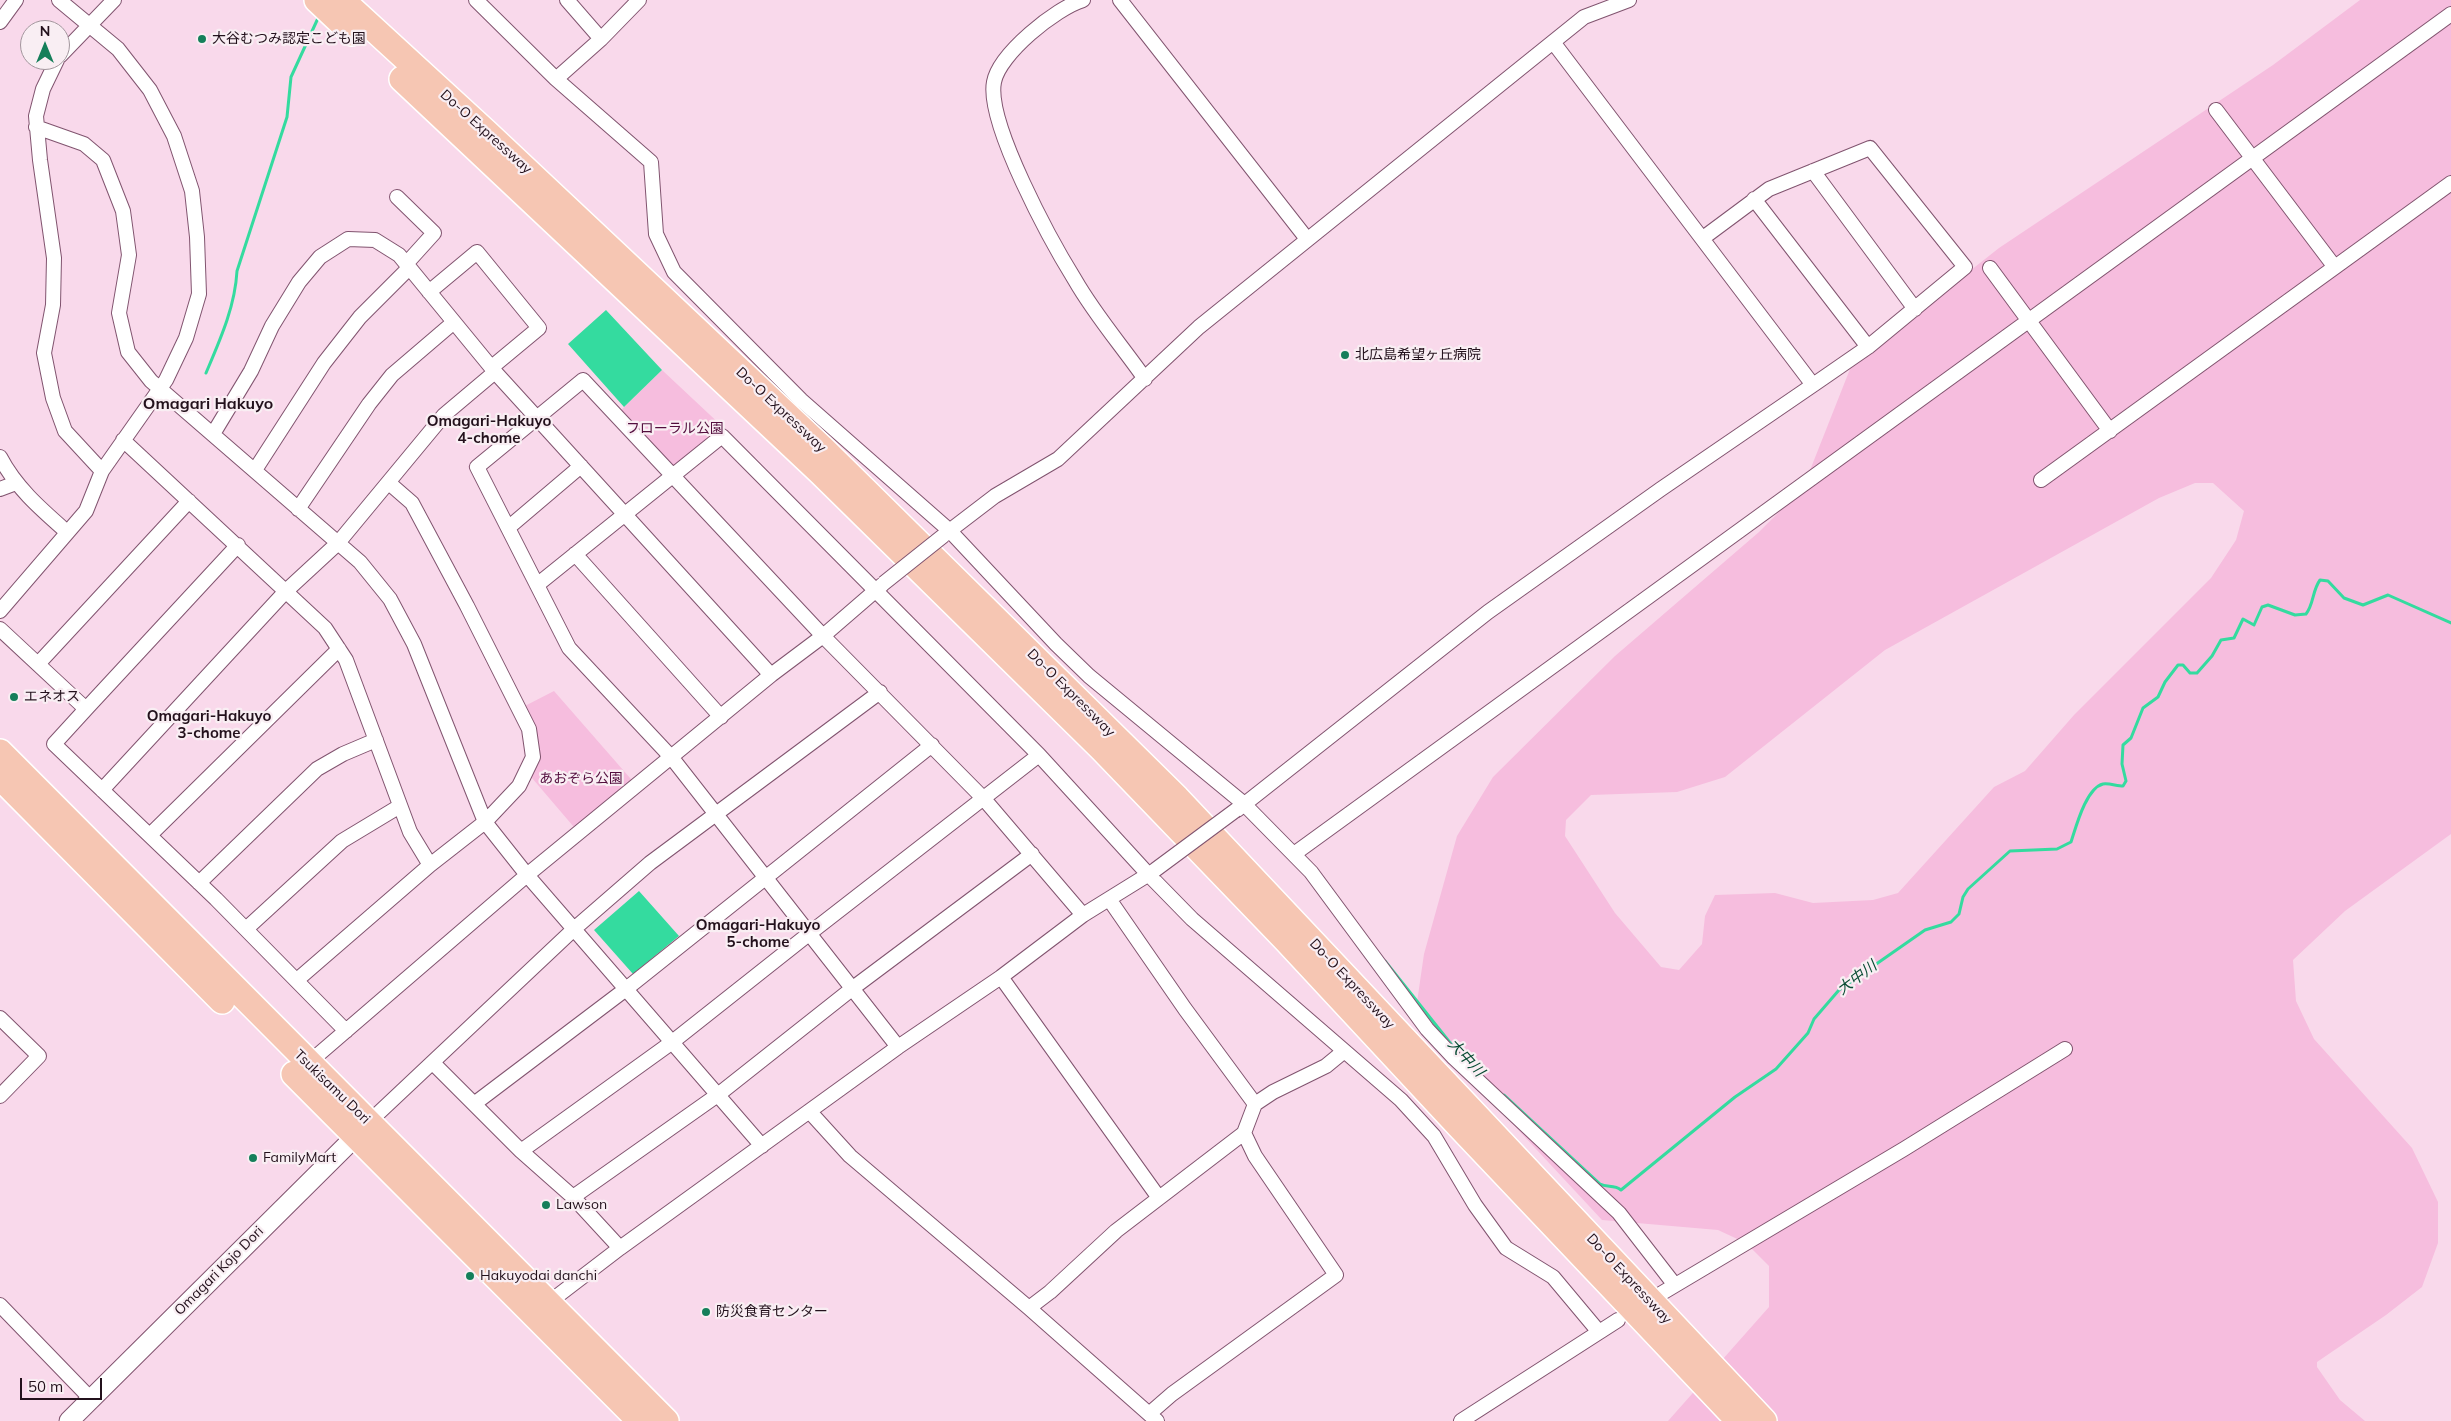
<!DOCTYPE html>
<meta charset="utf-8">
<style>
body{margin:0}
#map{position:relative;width:2451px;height:1421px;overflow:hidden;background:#f9d9eb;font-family:Mulish,sans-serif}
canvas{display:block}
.north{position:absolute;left:20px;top:20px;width:50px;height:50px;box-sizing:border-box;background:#f9eef3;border:1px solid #a3969d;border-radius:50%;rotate:0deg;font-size:14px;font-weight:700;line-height:20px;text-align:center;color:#23111c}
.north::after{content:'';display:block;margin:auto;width:18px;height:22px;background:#157f5a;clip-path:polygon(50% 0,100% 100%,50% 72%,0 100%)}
.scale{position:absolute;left:20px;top:1378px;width:82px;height:22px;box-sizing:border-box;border:2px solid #23111c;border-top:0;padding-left:6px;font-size:15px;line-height:18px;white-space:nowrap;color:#23111c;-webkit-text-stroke:4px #f9eef3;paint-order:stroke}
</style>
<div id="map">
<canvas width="2451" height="1421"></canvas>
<div class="north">N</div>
<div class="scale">50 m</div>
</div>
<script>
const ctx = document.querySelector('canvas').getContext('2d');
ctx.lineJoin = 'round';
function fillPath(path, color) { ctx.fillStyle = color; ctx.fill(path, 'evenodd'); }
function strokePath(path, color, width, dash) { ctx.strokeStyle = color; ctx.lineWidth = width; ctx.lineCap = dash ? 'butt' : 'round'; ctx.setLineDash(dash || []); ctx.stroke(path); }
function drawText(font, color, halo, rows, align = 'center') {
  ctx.font = font + ' Mulish,"Noto Sans JP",sans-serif'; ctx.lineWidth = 4.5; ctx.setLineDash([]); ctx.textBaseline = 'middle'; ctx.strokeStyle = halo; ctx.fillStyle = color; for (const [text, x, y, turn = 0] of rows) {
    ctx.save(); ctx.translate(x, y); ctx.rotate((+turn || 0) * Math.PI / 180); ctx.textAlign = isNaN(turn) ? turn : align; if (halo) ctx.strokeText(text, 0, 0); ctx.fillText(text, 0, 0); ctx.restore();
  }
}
const green = new Path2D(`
 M2360 0H2451V834L2345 911 2293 960 2296 1001 2314 1039 2412 1148 2438 1202V1243L2422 1287 2386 1315 2317 1362V1367L2340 1400 2365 1421H1668L1769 1307V1266L1746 1243 1718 1230 1602 1220 1444 1050 1416 1009 1424 954 1457 836 1493 777 1615 656 1759 532 1803 488 1852 364 1999 248 2273 65ZM2195 483H2213L2244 511 2236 540 2211 578 2074 715 2025 771 1994 787 1898 893 1873 900 1813 903 1775 893 1715 895 1705 916 1702 944 1679 970 1661 967 1615 913 1565 836 1566 820 1591 795 1677 792 1725 777 1885 650 2159 498Z
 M662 370 725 429 722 436 672 475 616 415Z
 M554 691 637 786 579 833 526 771 533 757 519 709Z`);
const water = new Path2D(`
 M606 310 662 370 624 407 568 344Z
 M639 891 679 936 633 974 594 930Z`);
const stream = new Path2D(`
 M206 373C220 340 235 307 237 271L287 117 291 77 319 16
 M1385 961 1459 1054
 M1504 1095 1600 1184C1607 1188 1614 1184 1621 1190L1735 1097 1776 1069 1808 1033 1814 1019 1839 990 1925 930 1951 922 1959 914 1963 897 1968 889 2010 851 2057 849 2071 842C2076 827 2086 788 2103 784 2109 783 2117 786 2123 786L2126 781 2122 764 2123 745 2131 738 2143 708 2158 697 2165 682 2178 665H2183L2190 673H2197L2212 656 2221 640 2234 638 2243 619 2254 625 2262 607 2268 605 2295 615 2306 614C2314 604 2312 591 2320 580L2328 581 2344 598 2363 605 2388 595 2451 623`);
const street = new Path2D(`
 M476 0 556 79 651 162 656 234 674 272 801 400 950 531 1056 644 1089 676 1243 803 1311 872 1427 1029 1454 1058 1619 1213 1674 1284
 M567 0 601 39
 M1083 0C1056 8 999 54 994 82 986 123 1052 243 1075 280 1095 315 1122 346 1145 379
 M1120 0 1307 239
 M0 22 16 0
 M60 56 114 0
 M57 60 43 89 36 116 40 160 54 258 53 305 44 353 53 398 65 431 102 471
 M556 79 601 39 639 0
 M2216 110 2334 266
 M36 127 84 144 103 160 123 211 129 255 119 313 128 352 151 381 360 562 390 599 414 644 485 822 527 875 762 1146
 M1813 171 1915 309
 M397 197 434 233 406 264
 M1754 199 1868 347
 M1703 238 1769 189 1870 148 1965 267 1868 347 1813 385
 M1990 268 2110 431
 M429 292 477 252 539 328 492 367
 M213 434 251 371 272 326 299 282 320 257 348 239 375 240 399 255 495 372 771 675
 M123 440 325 628 346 660 410 832 430 865
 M0 457C16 488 42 510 67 532
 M255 470 324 363 360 317 409 268
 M2041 480 2451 183
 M0 489 16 483
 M298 509 369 404 392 375 454 322
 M508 528 581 466
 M944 535 995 496 1058 459 1199 327 1584 17 1629 0
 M575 554 721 717
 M537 585 722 436 1039 755 1147 873 1192 919 1401 1100 1434 1136 1475 1205 1506 1248 1553 1277 1599 1332
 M0 611 86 511 102 471 166 380 186 338 199 294 197 237 192 191 174 136 150 90 118 49 59 0
 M0 629 86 709 54 744 216 899 346 1031
 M38 664 189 501
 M86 709 238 545
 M102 790 286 591 338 543 444 415 495 372
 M1237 810 1488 612 1661 489 1813 385 1553 42
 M150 835 339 649
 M1294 854 2451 14
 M199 883 317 769 343 754 376 740
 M1109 899 1185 1009 1255 1104
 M246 929 342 841 400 806
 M1001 977 1159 1198
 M297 980 430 865 485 822 519 786 533 757 529 729 467 606 412 503 389 483
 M0 1018 39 1056 0 1096
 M898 1047 672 758 569 648 477 467 583 380 823 636 984 799 1083 915
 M433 1063 521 1151 573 1197 620 1248
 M305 1066 527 875 771 675 823 636 882 585
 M474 1104 626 989 932 745
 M810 1112 850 1156 1029 1308 1157 1421
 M369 1122 574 929 650 863 880 692
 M521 1151 671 1043 810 933 1039 755
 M573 1197 719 1094 853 988 1032 854
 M1657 1296 1904 1149 2065 1049
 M0 1305 91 1399
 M543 1307 620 1248 898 1047 1001 977 1083 915 1154 871
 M1029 1308 1050 1292 1116 1231 1244 1133 1255 1104 1273 1092 1326 1066 1343 1052
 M1149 1414 1172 1394 1336 1275 1255 1156 1244 1133
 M1461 1421 1618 1320`);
const secondary = new Path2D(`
 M69 1421 365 1127`);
const highway = new Path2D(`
 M317 0 352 33
 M342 0 487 133 821 447 1177 798 1764 1421
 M402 79 820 472 1102 749 1286 940 1459 1126 1739 1421
 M0 752 666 1421
 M0 777 222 1001
 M294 1074 640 1421`);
const streetBridge = new Path2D(`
 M884 583 943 536
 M1155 870 1236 810`);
const markers = [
 [202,39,5,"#157f5a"],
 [1345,355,5,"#157f5a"],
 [14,697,5,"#157f5a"],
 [253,1158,5,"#157f5a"],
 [546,1205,5,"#157f5a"],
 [470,1276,5,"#157f5a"],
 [706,1312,5,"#157f5a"]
];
const poiNames = [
 ["大谷むつみ認定こども園",212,39],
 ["北広島希望ヶ丘病院",1355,355],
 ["エネオス",24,697],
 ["FamilyMart",263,1158],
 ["Lawson",556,1205],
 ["Hakuyodai danchi",480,1276],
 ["防災食育センター",716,1312]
];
const streetNames = [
 ["Do-O Expressway",486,132,42],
 ["Do-O Expressway",781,410,43],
 ["Do-O Expressway",1071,693,45],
 ["Do-O Expressway",1352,984,47],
 ["Tsukisamu Dori",332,1087,44],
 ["Omagari Kojo Dori",219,1271,-45],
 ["Do-O Expressway",1629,1279,47]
];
const parkNames = [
 ["フローラル公園",675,429],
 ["あおぞら公園",581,779]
];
const neighbourhoodNames = [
 ["Omagari-Hakuyo",489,421],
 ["4-chome",489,438],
 ["Omagari-Hakuyo",209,716],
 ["3-chome",209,733],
 ["Omagari-Hakuyo",758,925],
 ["5-chome",758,942]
];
const waterNames = [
 ["大中川",1857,978,-37],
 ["大中川",1466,1058,47]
];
const quarterNames = [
 ["Omagari Hakuyo",208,404]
];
fillPath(green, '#f6bdde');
fillPath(water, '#34db9f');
strokePath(stream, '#34db9f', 3);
strokePath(street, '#81546f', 16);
strokePath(secondary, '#81546f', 21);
strokePath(highway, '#fff', 28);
strokePath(street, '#fff', 14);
strokePath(secondary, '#fff', 19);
strokePath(highway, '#f6c6b3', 25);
strokePath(streetBridge, '#81546f', 16, []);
strokePath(streetBridge, '#fff', 14);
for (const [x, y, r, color] of markers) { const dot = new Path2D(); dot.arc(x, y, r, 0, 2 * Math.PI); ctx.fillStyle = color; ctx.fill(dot); strokePath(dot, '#f9eef3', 2); }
drawText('14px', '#23111c', '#f9eef3', poiNames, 'left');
drawText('14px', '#23111c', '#f9eef3', streetNames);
drawText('14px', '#530e3e', '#f9eef3', parkNames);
drawText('bold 15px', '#23111c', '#f9eef3', neighbourhoodNames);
drawText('italic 15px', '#094c34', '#f9eef3', waterNames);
drawText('bold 16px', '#23111c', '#f9eef3', quarterNames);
</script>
